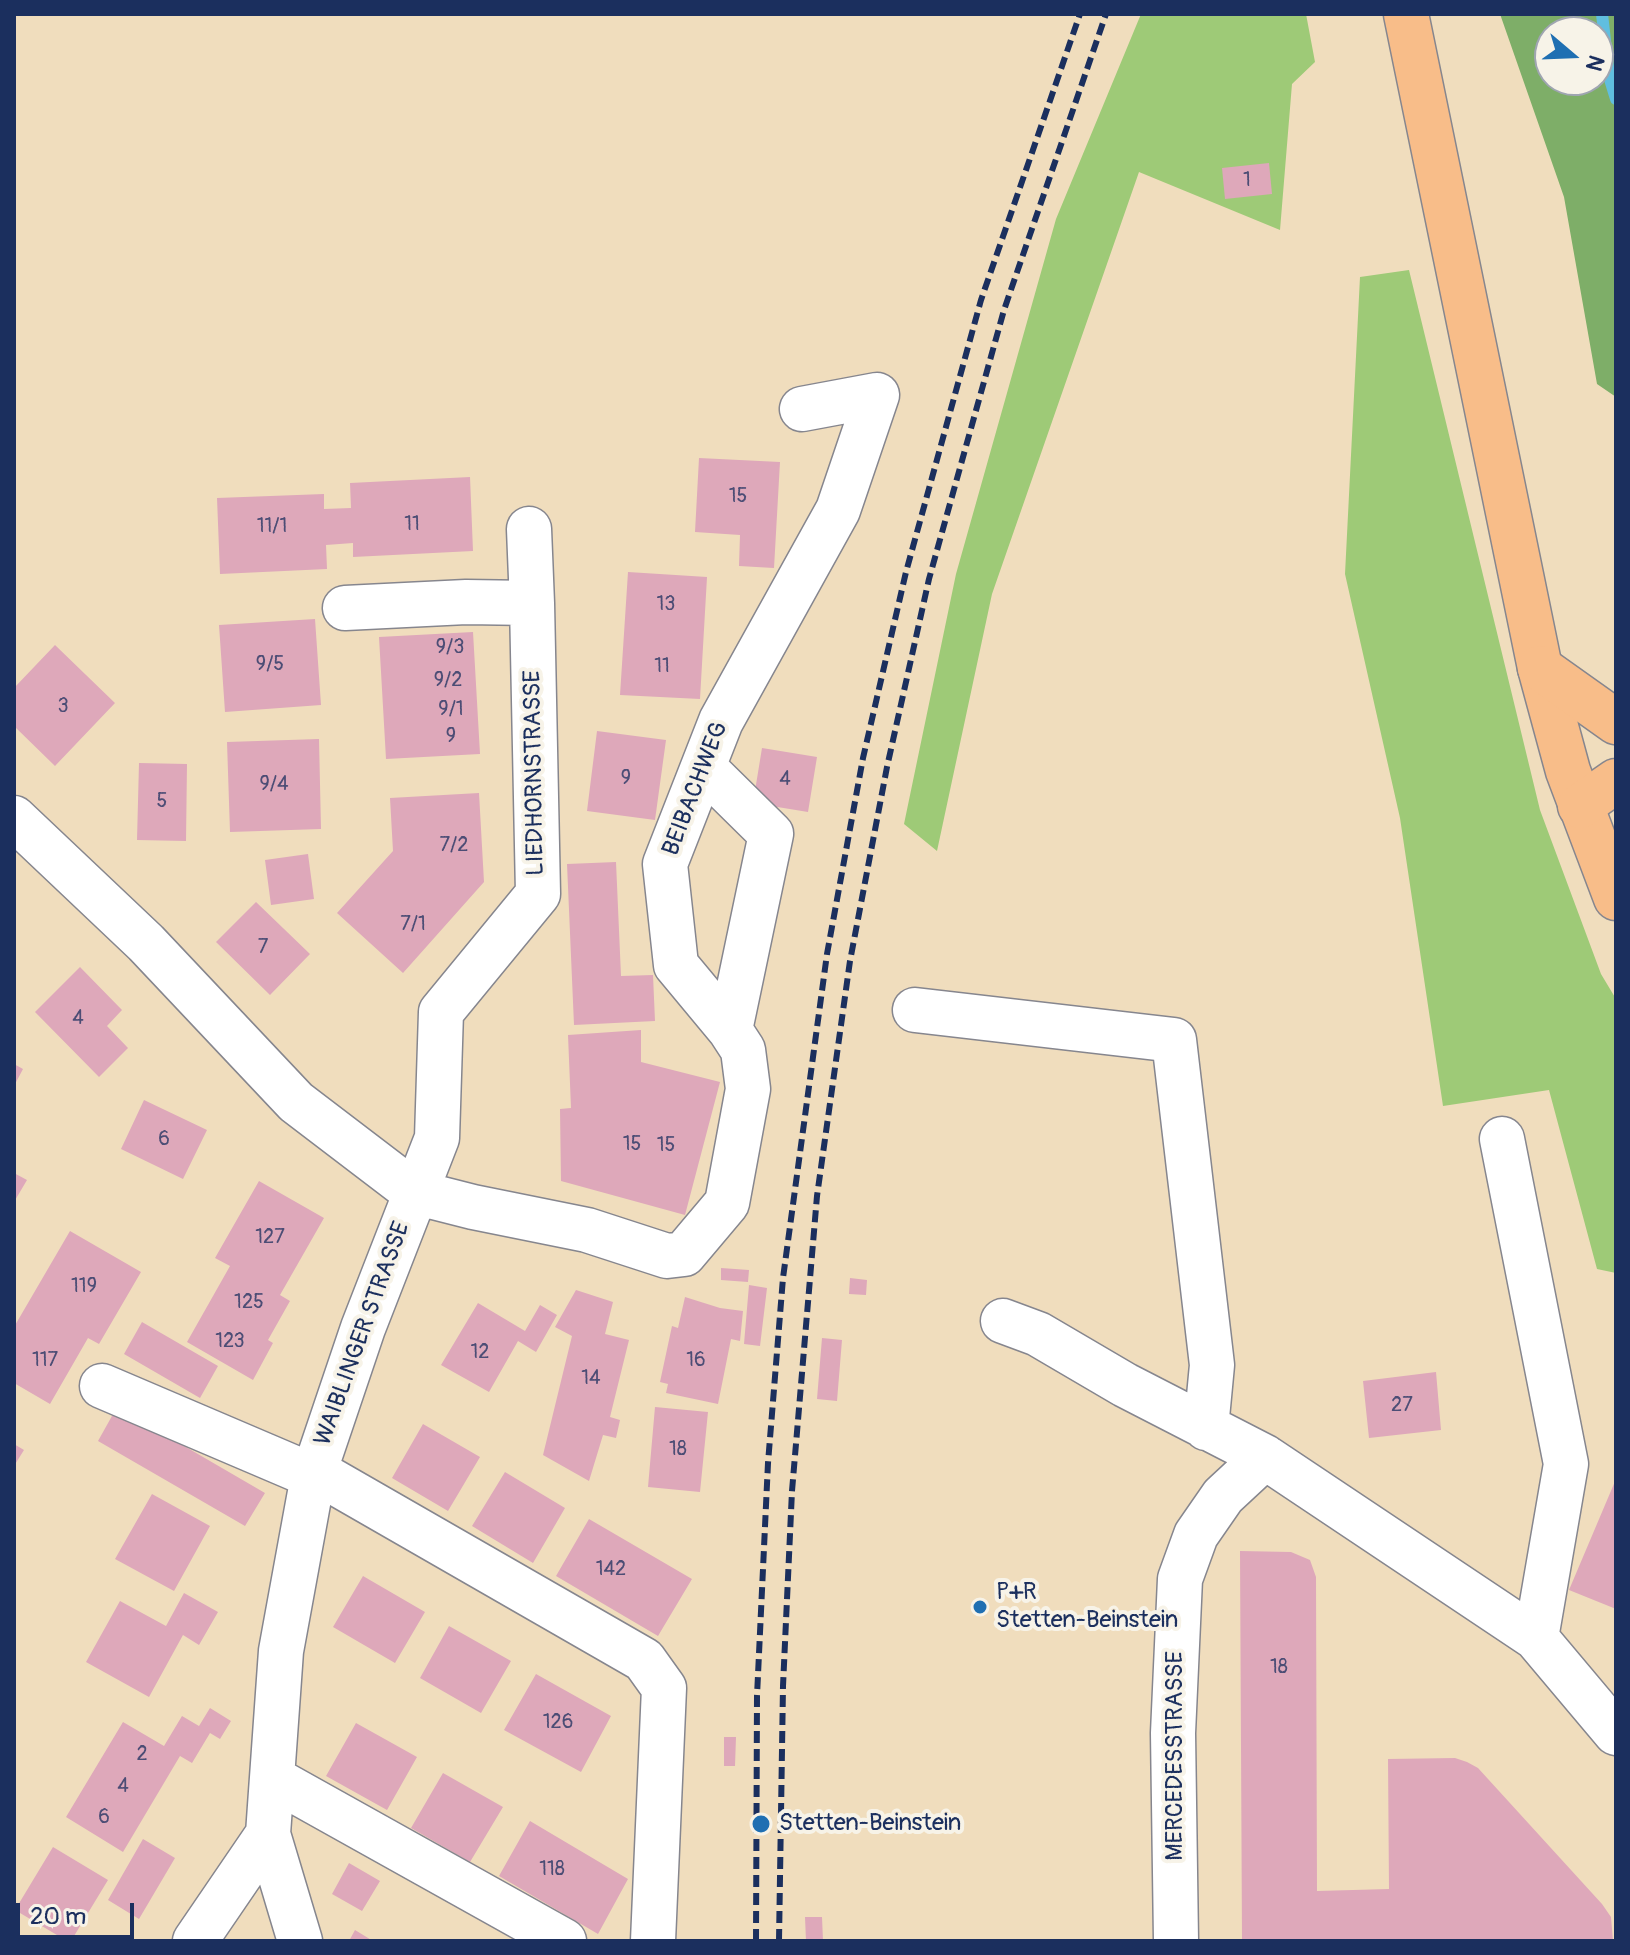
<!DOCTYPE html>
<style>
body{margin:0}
#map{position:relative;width:1630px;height:1955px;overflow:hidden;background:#f0ddbd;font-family:Pangolin,sans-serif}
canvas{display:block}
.frame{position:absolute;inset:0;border:16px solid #1b2f5e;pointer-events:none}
.north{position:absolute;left:1534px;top:16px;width:80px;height:80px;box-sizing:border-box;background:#f7f3e8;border:2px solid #9fa5b1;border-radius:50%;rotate:109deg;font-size:22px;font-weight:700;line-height:32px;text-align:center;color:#1b2f5e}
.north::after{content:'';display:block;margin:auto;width:28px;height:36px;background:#1f6fb2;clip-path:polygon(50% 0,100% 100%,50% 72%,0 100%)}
.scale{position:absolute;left:16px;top:1903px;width:118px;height:36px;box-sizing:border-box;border:4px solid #1b2f5e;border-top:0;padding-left:10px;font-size:24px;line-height:28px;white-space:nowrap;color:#1b2f5e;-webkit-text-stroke:6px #f7f3e8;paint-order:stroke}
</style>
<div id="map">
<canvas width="1630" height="1955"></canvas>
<div class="frame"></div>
<div class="north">N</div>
<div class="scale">20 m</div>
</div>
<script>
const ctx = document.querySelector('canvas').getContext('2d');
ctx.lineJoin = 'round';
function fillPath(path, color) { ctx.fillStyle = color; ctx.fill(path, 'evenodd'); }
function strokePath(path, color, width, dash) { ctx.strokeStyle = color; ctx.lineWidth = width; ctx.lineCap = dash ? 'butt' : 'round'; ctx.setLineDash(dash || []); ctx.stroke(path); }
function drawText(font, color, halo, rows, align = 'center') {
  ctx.font = font + ' Pangolin,sans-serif'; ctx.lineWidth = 8; ctx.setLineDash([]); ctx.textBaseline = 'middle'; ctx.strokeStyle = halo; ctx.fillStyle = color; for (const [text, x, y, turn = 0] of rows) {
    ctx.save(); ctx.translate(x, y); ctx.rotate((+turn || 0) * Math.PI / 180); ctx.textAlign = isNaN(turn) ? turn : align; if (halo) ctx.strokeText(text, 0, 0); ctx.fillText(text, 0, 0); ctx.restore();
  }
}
const green = new Path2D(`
 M1141 14H1306L1315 62 1292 84 1280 230 1139 172 992 594 937 851 904 824 956 574 1056 219Z
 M1409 270 1540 810 1601 974 1616 999V1273L1597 1269 1549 1090 1443 1106 1400 818 1345 574 1360 277Z`);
const forest = new Path2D(`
 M1500 14H1616V397L1597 384 1564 197ZM1550 32H1598V80H1550Z`);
const stream = new Path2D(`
 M1602 14 1609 76 1616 99`);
const building = new Path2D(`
 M1269 163 1272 194 1225 199 1222 168Z
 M699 458 780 462 774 568 739 566 740 535 695 532Z
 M470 477 473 551 353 557V543L326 545 327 569 220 574 217 498 324 494V509L351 508 350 483Z
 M628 572 707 577 700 699 620 695Z
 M315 619 321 705 225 712 219 625Z
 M473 632 480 754 386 759 379 637Z
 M55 645 115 703 55 766 14 726V688Z
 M597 731 666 740 655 820 587 811Z
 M319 739 321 829 230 832 227 742Z
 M762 748 817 757 808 812 753 803Z
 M139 763 187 764 186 841 137 840Z
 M479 793 484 882 403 973 337 913 393 851 390 798Z
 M308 854 314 899 271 905 265 860Z
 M616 862 621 976 653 975 655 1021 574 1025 567 864Z
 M256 902 310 954 270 995 216 942Z
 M80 967 122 1010 107 1026 128 1048 99 1077 35 1012Z
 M641 1030V1062L720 1082 685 1215 561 1181 560 1109 571 1108 568 1035Z
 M14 1064 23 1069 14 1086Z
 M144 1100 207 1130 183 1179 121 1149Z
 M14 1173 27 1180 14 1202Z
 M259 1181 324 1218 280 1295 290 1301 268 1340 273 1343 253 1380 187 1342 230 1266 215 1258Z
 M70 1231 141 1272 99 1344 88 1338 50 1404 14 1383V1327Z
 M721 1268 749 1270 748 1282 721 1280Z
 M850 1278 867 1280 866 1295 849 1294Z
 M749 1285 767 1288 760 1346 744 1344Z
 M576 1290 613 1302 605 1334 629 1340 610 1417 620 1420 616 1438 603 1435 589 1481 543 1455 572 1336 555 1327Z
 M685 1297 720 1308 743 1311 740 1341 731 1339 718 1404 666 1393 668 1384 660 1382 672 1326 678 1328Z
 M478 1303 525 1331 540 1305 557 1315 536 1352 518 1341 489 1392 441 1365Z
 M142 1322 218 1366 200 1398 124 1354Z
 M822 1338 842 1340 837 1401 817 1399Z
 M1436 1372 1441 1430 1369 1438 1363 1381Z
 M117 1407 265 1493 245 1526 98 1441Z
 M655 1407 708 1412 700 1492 648 1487Z
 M423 1424 480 1457 448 1511 392 1478Z
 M14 1444 24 1450 14 1466Z
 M505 1472 565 1508 533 1563 472 1526Z
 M1616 1479V1609L1569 1590Z
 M152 1494 210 1526 174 1591 115 1559Z
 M589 1519 692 1579 658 1636 556 1576Z
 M1240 1551 1291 1552 1310 1560 1316 1577 1317 1891 1389 1889 1388 1759 1455 1758 1467 1762 1478 1768 1602 1904 1611 1917 1613 1941H1242Z
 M363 1576 425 1612 395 1663 333 1627Z
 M184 1593 218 1612 199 1645 183 1635 149 1697 86 1662 120 1601 166 1626Z
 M449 1626 511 1661 481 1713 420 1678Z
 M536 1674 611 1716 581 1772 504 1730Z
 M210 1708 231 1721 220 1739 210 1733 192 1763 180 1756 123 1852 66 1817 123 1722 164 1746 182 1716 199 1726Z
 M356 1723 417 1757 387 1810 326 1776Z
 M724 1737H736L735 1766H724Z
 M443 1773 503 1807 470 1862 411 1828Z
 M530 1821 628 1879 598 1934 499 1876Z
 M143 1839 175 1858 139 1919 108 1900Z
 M53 1847 108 1880 71 1941H67L15 1910Z
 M349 1863 380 1881 362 1911 332 1894Z
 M805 1917H822L823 1941H806Z
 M355 1930 373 1941H349Z`);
const minor = new Path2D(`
 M345 608 466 602 532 603
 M703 767 771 834 730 1030
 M14 818 146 943 296 1102 414 1192 473 1207 587 1230 667 1256 684 1254 727 1203 748 1089 743 1050 730 1030 676 965 665 864 721 721 838 510 877 395 802 409
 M915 1010 1174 1040 1212 1365 1206 1428
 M1502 1139 1566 1464 1536 1638
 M1003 1321 1038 1334 1125 1385 1265 1457 1536 1638 1616 1733
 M102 1386 313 1476
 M315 1471 644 1660 664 1688 653 1941
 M272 1778 564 1941
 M195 1941 268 1834
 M300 1941 268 1834 281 1651 313 1476 363 1328 437 1138 441 1012 538 894 532 603 529 529
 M1176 1941 1173 1733 1180 1579 1196 1535 1223 1496 1265 1457`);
const major = new Path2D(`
 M1406 14 1540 668 1568 771 1616 898`);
const highway = new Path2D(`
 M1540 668 1616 722
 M1580 806 1616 781`);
const rail = new Path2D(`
 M756 1941 757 1696 768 1463 783 1278 827 954 863 758 906 572 981 300 1080 14
 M779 1941 783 1686 792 1491 817 1196 850 961 887 767 929 579 1004 310 1106 14`);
const markers = [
 [980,1607,8,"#1f6fb2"],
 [761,1824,10,"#1f6fb2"]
];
const numberNames = [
 ["1",1247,181],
 ["15",738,497],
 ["11",412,525],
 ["11/1",272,527],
 ["13",666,605],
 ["9/3",450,648],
 ["9/5",270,665],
 ["11",662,667],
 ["9/2",448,681],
 ["3",63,707],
 ["9/1",451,710],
 ["9",451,737],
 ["9",626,779],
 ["4",785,780],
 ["9/4",274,785],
 ["5",162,802],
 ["7/2",454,846],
 ["7/1",413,925],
 ["7",263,948],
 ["4",78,1019],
 ["6",164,1140],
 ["15",632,1145],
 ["15",666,1146],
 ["127",270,1238],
 ["119",84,1287],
 ["125",249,1303],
 ["123",230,1342],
 ["12",480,1353],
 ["117",45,1361],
 ["16",696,1361],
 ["14",591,1379],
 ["27",1402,1406],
 ["18",678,1450],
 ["142",611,1570],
 ["18",1279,1668],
 ["126",558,1723],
 ["2",142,1755],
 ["4",123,1787],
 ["6",104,1818],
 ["118",552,1870]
];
const streetNames = [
 ["LIEDHORNSTRASSE",535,773,-91],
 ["BEIBACHWEG",696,789,-69],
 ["WAIBLINGER STRASSE",363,1334,-70],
 ["MERCEDESSTRASSE",1176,1756,-90]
];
const poiNames = [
 ["P+R",996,1593],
 ["Stetten-Beinstein",996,1621],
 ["Stetten-Beinstein",779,1824]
];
fillPath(green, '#9eca77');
fillPath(forest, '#7eae68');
strokePath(stream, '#60bedf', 12);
fillPath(building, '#dea8ba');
strokePath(minor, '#86868e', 47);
strokePath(major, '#86868e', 47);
strokePath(highway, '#86868e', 47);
strokePath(minor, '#fff', 44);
strokePath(major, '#f8bd89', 44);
strokePath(highway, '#f8bd89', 44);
strokePath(rail, '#1b2f5e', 6, [12, 6]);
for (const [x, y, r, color] of markers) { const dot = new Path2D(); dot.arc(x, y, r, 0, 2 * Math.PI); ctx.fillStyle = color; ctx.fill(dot); strokePath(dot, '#f7f3e8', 3); }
drawText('20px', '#4c4d75', null, numberNames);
drawText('24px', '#1b2f5e', '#f7f3e8', streetNames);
drawText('24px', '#1b2f5e', '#f7f3e8', poiNames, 'left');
</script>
